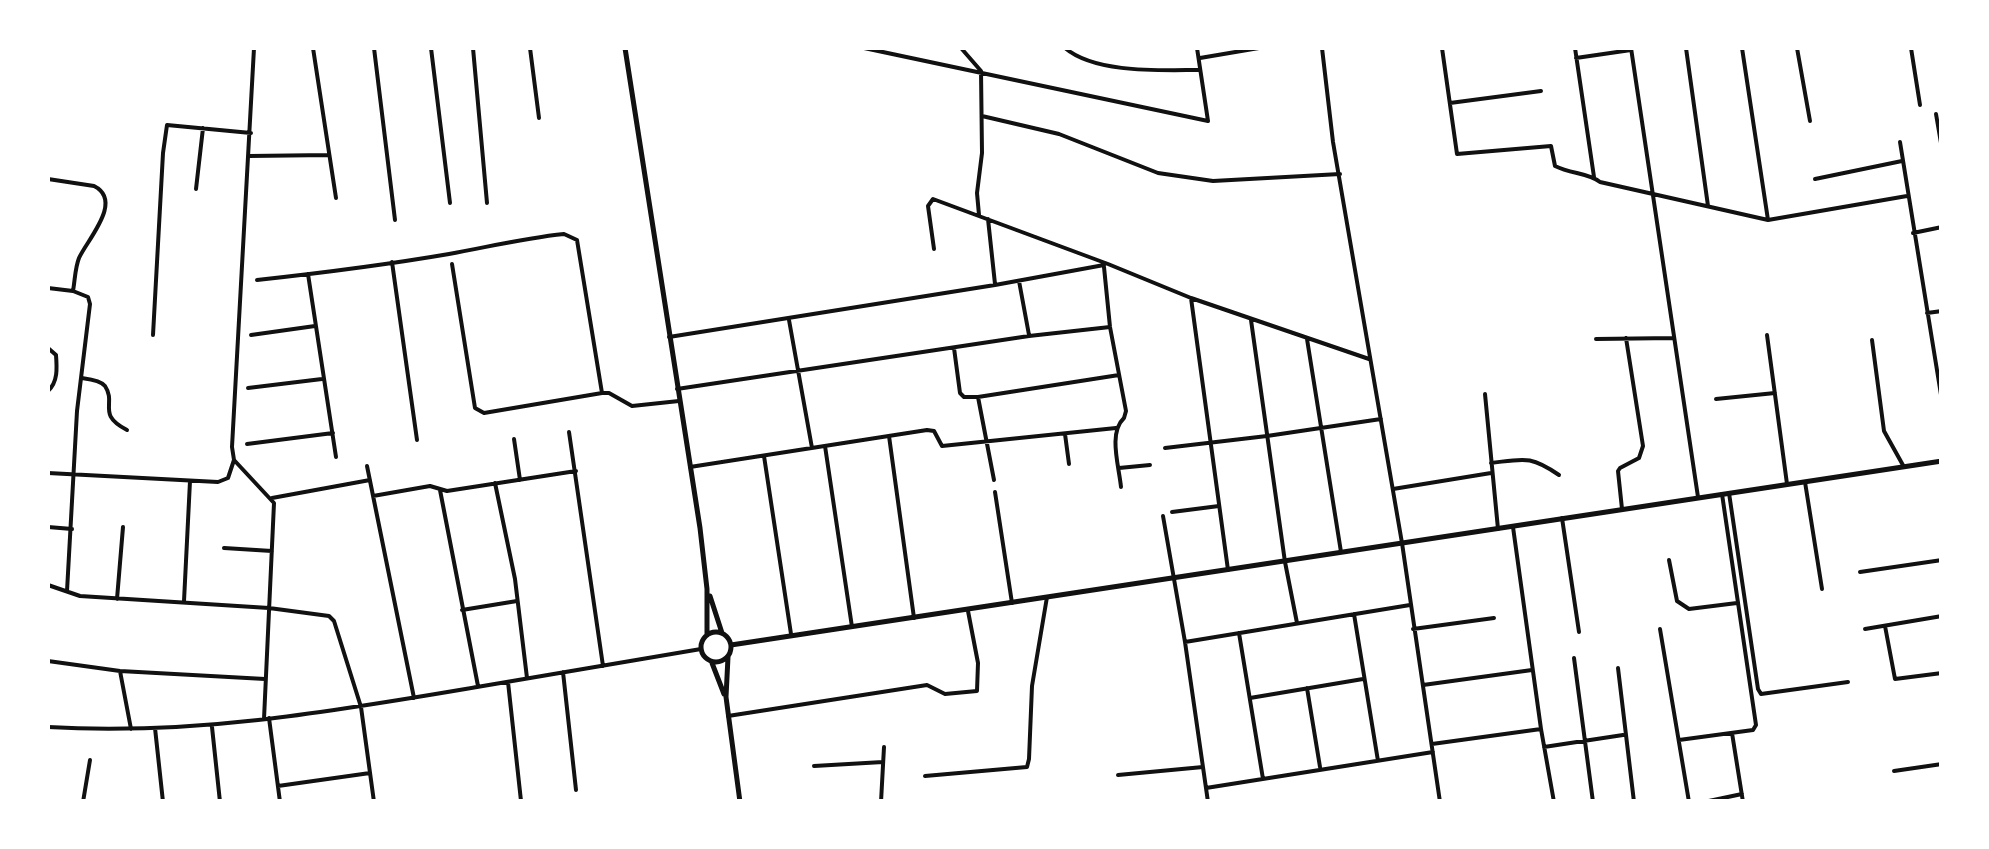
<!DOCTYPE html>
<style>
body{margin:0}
#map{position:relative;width:1989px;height:849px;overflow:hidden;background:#fff;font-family:"Source Sans 3",sans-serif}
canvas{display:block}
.frame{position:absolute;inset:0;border:50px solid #fff;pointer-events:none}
</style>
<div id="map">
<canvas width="1989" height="849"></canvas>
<div class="frame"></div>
</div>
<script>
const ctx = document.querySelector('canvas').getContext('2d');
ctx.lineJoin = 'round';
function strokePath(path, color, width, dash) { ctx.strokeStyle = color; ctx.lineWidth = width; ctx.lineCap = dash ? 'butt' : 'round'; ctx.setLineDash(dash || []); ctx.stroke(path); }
const minor = new Path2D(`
 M313 48 336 198
 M374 48 395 220
 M431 48 450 203
 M473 48 487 203
 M530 48 539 118
 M864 48 1208 121 1197 48
 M961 48 981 71 982 153 977 193 979 215
 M1065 48C1096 74 1162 70 1200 70
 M1322 48 1333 142 1402 543 1440 802
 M1442 48 1457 154 1551 146 1555 166C1571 174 1589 173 1600 182L1768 220 1907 196
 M1575 48 1594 177
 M1631 48 1698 497
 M1686 48 1708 206
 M1742 48 1768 220
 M1797 48 1810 121
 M1911 48 1920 105
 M1200 58 1259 48
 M1576 58 1631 50
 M1450 103 1541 91
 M1936 114 1942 149
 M982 116 1059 134 1158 173 1213 181 1340 174
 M1900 142 1942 401
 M249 156 329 155
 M48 179 94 186C124 201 87 240 79 258 75 268 75 280 73 291
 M1815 179 1902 161
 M196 189 203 128
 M988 219 995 284
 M1913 233 1942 227
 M934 249 928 206 933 199 1108 264 1191 298 1369 359
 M392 262 417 440
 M452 264 475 408 484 413 602 393H609L632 406 679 401
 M1104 267 1110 327 1126 411 1124 418C1108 433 1119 466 1121 487
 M308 274 336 457
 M257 280C321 273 385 265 449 254 488 247 524 238 564 234L577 240 602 393
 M1019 281 1029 335
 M48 288 73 291 88 297 90 304 77 411 67 591
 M1191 298 1228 570
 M1927 313 1942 311
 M789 320 812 448
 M1251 320 1285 562 1297 623
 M153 335 163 153 167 125 251 133
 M251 335 315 326
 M1767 335 1787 484
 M669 337 995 285 1104 265
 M1307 339 1341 552
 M1596 339 1674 338
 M1872 340 1884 431 1904 467
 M48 348 56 355C57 368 58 382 48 391
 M954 348 960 393 964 397H978L1119 375
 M81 378C88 379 100 380 105 386 117 404 96 414 127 430
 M248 388 322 379
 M677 389 1029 336 1110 327
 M1485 394 1498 529
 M978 397 994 480
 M1716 399 1775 393
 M569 432 603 666
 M1065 434 1069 464
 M889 436 914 618
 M514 439 520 480
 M247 444 333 433
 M825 446 852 627
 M1165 448 1267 436 1381 419
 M764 456 791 634
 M234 460 274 503 264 719
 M1491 463C1524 459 1530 455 1559 475
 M367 466 414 698
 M690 467 927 430 934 431 942 446 1116 428
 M1119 468 1150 465
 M48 473 218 482 228 478 234 460 232 447 254 48
 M1805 482 1822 589
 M495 483 515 579 527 678
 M1393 489 1491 473
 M440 490 478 686
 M995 492 1012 603
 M1729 493 1758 689 1761 694 1848 682
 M373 496 430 486 447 491 576 471
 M272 498 370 480
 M1622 509 1618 471 1620 468 1639 458 1643 446 1626 338
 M1172 512 1219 506
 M1163 516 1185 642 1208 802
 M1562 518 1579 632
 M48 527 72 529
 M1513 527 1541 729 1554 802
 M224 548 272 551
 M1669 560 1677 601 1689 609 1737 603
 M1860 572 1942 560
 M48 585 80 596 269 608 329 616 334 621 361 707 374 802
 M117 599 123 527
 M184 601 190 481
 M462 610 517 601
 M1354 614 1378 761
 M1885 626 1895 679 1942 673
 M1413 629 1494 618
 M1660 629 1689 802
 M1865 629 1942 616
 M1239 633 1263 779
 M1185 642 1410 605
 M1574 658 1593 802
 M48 661 120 671 265 679
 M1618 668 1634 802
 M120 671 131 729
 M563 672 576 790
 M508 682 521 801
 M1423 685 1532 670
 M1307 688 1320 767
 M1250 698 1363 679
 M728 716 927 685 945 694 977 691 978 663 968 611
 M269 718 280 802
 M48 727C192 736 335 711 477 687 552 674 627 662 701 649
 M212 727 220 802
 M155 728 163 802
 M1732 733 1743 802
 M1679 740 1753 730 1756 725 1722 494
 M1432 744 1541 729
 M1544 747 1623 735
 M814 766 883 762
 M1894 771 1942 764
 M1118 775 1203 767
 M925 776 1027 767 1029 759 1032 686 1047 597
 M278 786 370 773
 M1206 788 1433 752
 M83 802 90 760
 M881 802 884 747
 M1704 802 1742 794`);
const tertiary = new Path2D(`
 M625 48 700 528 707 589V635
 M710 596 722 633
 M701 647a15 15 0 1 1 30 0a15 15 0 1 1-30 0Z
 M731 645 1942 461
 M728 657 726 697 740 802
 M712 663 724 694`);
strokePath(minor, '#111', 4);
strokePath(tertiary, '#111', 5);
</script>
